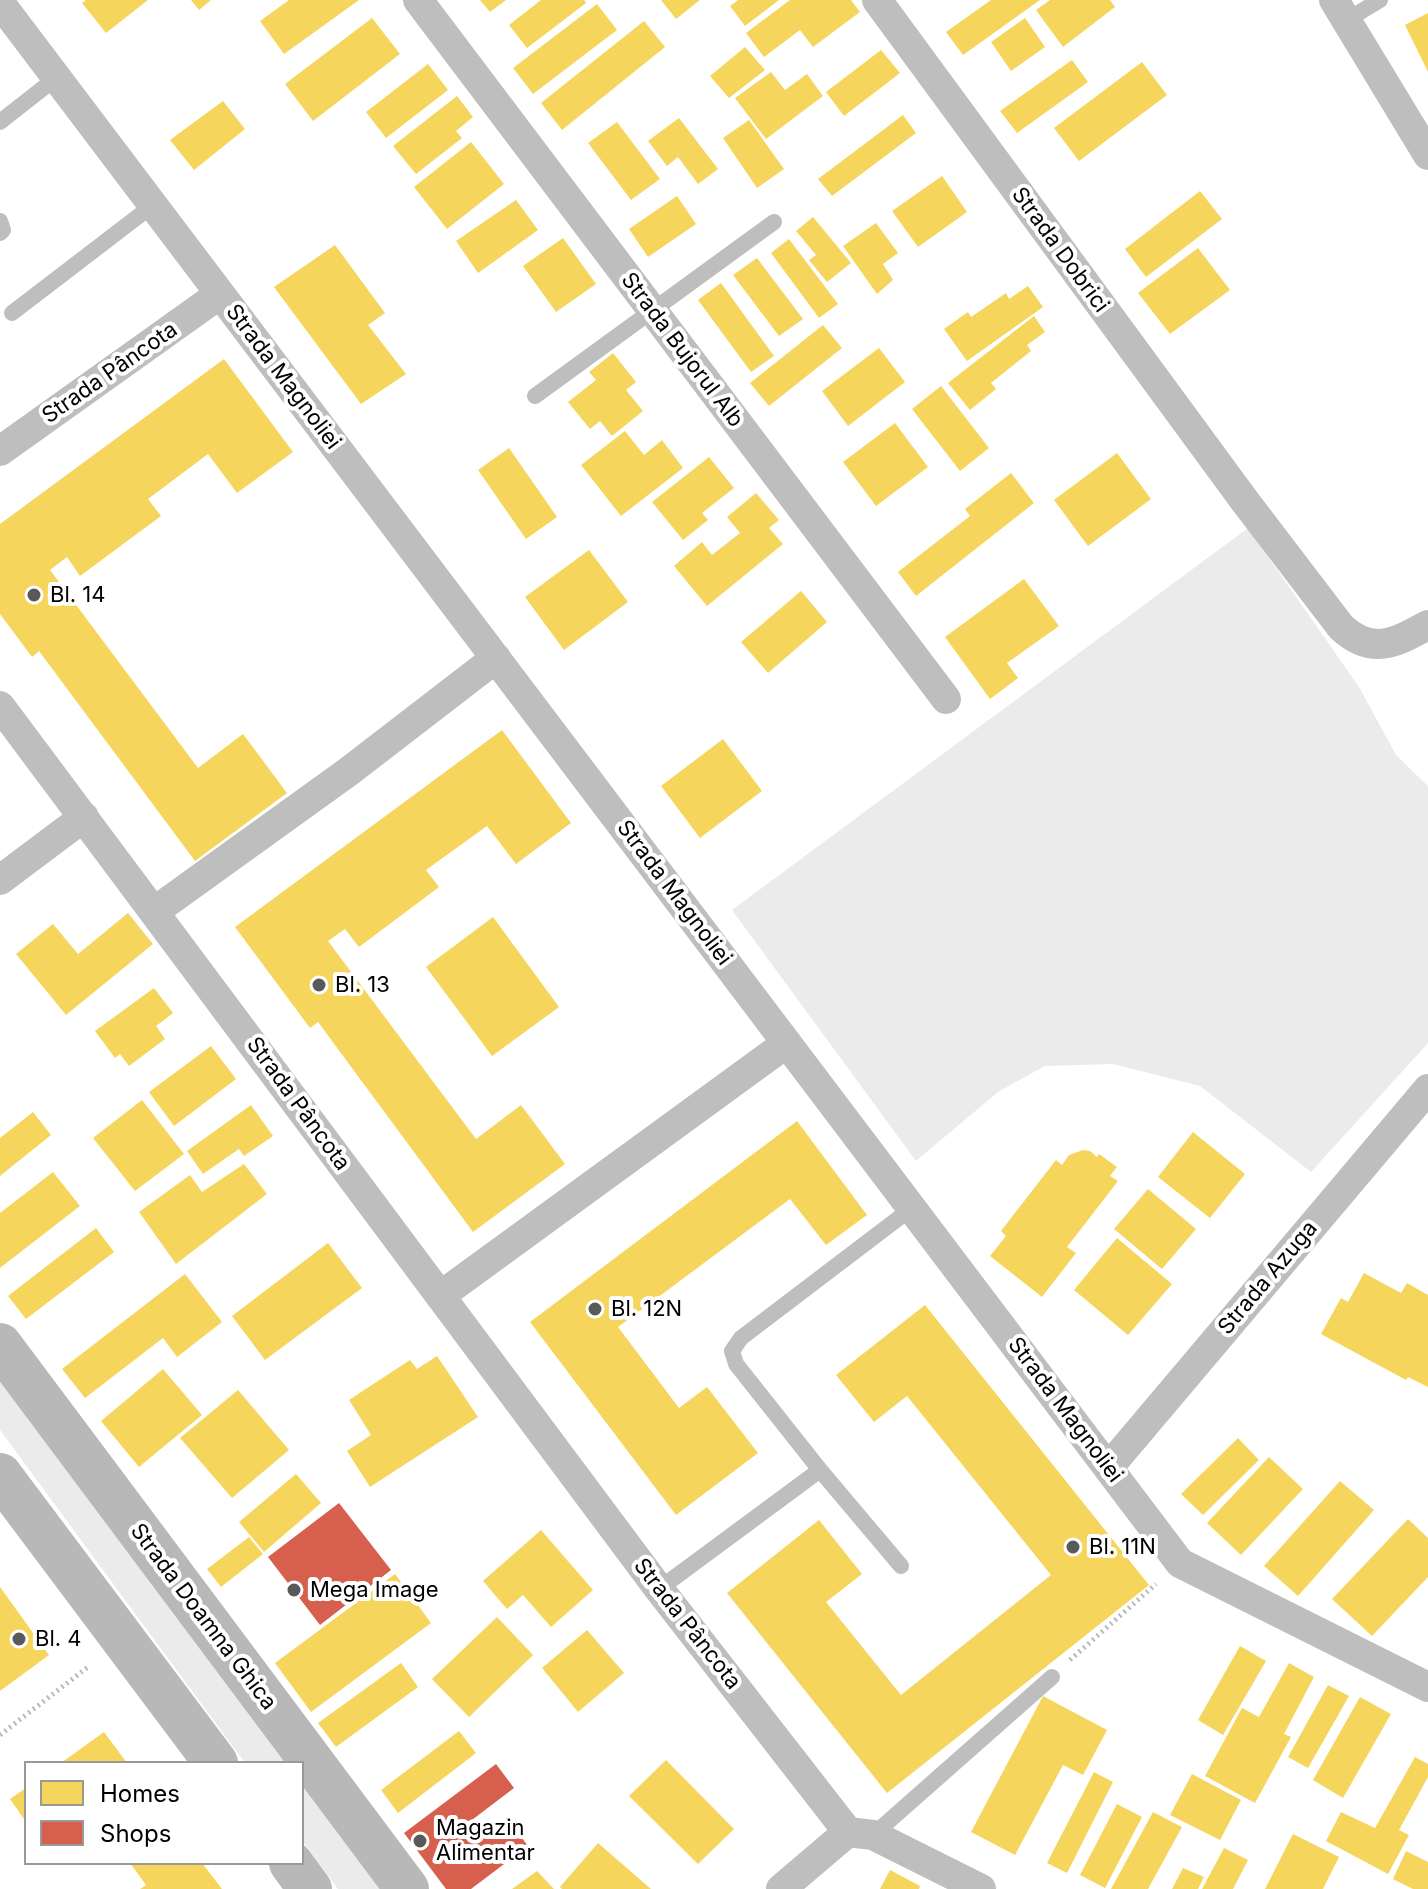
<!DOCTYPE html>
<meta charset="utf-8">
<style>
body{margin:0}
#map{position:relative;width:1428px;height:1889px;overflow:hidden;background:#fff;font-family:Inter,sans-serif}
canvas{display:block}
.legend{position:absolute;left:24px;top:1761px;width:280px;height:104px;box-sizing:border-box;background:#fff;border:2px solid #999;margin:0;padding:10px 14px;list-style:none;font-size:24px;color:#000}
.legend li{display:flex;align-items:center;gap:16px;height:40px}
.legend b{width:40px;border:2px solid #999}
</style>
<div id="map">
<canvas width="1428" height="1889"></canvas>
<ul class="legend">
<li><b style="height:22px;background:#f6d55c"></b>Homes</li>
<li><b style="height:22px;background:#d6604d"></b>Shops</li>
</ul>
</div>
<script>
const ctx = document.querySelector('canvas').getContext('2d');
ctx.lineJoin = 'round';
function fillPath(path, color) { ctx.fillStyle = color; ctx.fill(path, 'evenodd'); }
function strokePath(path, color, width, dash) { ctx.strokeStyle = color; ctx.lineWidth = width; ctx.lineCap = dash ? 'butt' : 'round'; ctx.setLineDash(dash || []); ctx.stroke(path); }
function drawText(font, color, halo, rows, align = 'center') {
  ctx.font = font + ' Inter,sans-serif'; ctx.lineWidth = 8; ctx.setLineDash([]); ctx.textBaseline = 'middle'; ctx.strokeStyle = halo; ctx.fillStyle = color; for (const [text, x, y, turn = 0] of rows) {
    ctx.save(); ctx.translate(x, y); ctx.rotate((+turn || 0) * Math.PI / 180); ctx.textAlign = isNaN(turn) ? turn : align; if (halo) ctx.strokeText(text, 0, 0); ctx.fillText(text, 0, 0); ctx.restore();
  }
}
const green = new Path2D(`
 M1248 528 1359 687 1396 755 1428 786V1043L1311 1172 1200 1086 1113 1064 1045 1066 998 1092 916 1161 732 910Z
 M0 1371 289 1763H245L0 1430Z
 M302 1781 382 1889H338L302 1840Z`);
const homes = new Path2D(`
 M86 0H148L106 33 82 3Z
 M191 0H211L199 10Z
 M289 0H359L284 54 260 21Z
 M480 0H506L490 12Z
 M541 0H584L586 3 527 48 509 25Z
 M661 0H700L676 19Z
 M738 0H779L745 26 730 6Z
 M790 0H851L860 12 813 47 800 30 764 57 746 33Z
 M991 0H1040L963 55 946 32Z
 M1050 0H1110L1115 7 1063 47 1036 10Z
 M597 4 617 30 533 94 513 68Z
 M1428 13V72L1405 25Z
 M372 18 400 54 313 121 285 84Z
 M1025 18 1045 47 1011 71 991 42Z
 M644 21 665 47 562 130 541 103Z
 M745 47 765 70 729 98 710 76Z
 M881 50 900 73 844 116 826 92Z
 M1072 60 1088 82 1017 133 1000 111Z
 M1142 62 1167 95 1079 161 1054 128Z
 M428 64 448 90 386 138 366 112Z
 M771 72 785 90 807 74 823 96 766 139 735 98Z
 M457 96 473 117 456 131 462 138 416 174 393 146Z
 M223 101 245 129 194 170 170 140Z
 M903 115 916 133 832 196 818 179Z
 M679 118 718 169 698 184 678 157 667 166 648 141Z
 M749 120 784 169 757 188 723 138Z
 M617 122 660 179 631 200 588 143Z
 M471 142 504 184 447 229 414 187Z
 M942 176 967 212 918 247 892 211Z
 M1200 191 1222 219 1146 277 1125 249Z
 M677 196 696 224 648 257 629 229Z
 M516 200 538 230 478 273 456 241Z
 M813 217 851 263 827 282 809 260 816 255 796 231Z
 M876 223 898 253 883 264 893 280 877 294 843 246Z
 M563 238 596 284 556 312 523 266Z
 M789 239 838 304 819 318 771 253Z
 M335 245 385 313 368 325 406 374 361 404 274 287Z
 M1198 248 1230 290 1170 334 1138 293Z
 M757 258 803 319 779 336 733 275Z
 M721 283 774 356 751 372 698 300Z
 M1028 286 1043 307 967 361 944 329 968 312 971 317 1006 293 1009 299Z
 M1034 316 1045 332 1027 345 1031 351 991 383 996 389 970 410 948 383Z
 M823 325 842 348 769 406 750 383Z
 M879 348 905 382 848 426 822 391Z
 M613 353 636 382 626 390 643 411 612 436 600 421 590 429 568 402 596 380 589 372Z
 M224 359 293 452 237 493 208 454 148 499 161 516 80 576 67 557 50 570 198 768 243 734 287 793 195 861 39 651 32 657 0 614V524Z
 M941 386 989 448 960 471 912 409Z
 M895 423 928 467 876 506 843 462Z
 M625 431 644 455 662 440 683 468 621 516 581 465Z
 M509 448 557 517 526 539 478 470Z
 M1117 453 1151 499 1088 546 1054 500Z
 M709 457 734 488 702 513 708 520 683 540 652 502Z
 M1011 473 1034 503 916 596 898 572 970 516 965 509Z
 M756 493 779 520 769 528 783 544 707 606 674 566 702 542 712 555 740 533 727 517Z
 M589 550 628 602 564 650 525 597Z
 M1024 579 1059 626 1007 663 1018 678 990 699 945 637Z
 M801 591 827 622 768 673 741 642Z
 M502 730 571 823 516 864 487 826 426 870 439 887 359 947 345 929 328 941 476 1139 521 1105 565 1164 473 1232 318 1022 310 1028 235 927Z
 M723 739 762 791 700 838 661 786Z
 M128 913 153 944 66 1015 16 954 53 924 78 954Z
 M493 917 559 1007 492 1056 426 967Z
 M154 988 173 1013 156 1026 165 1039 129 1066 120 1054 115 1058 95 1031Z
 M211 1046 236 1079 174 1126 149 1092Z
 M142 1100 184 1154 135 1191 93 1138Z
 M251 1105 273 1136 244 1156 239 1149 203 1174 187 1151Z
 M33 1112 51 1135 0 1176V1138Z
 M797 1121 867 1215 826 1245 790 1199 618 1327 679 1408 707 1387 758 1453 676 1515 530 1322Z
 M1193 1132 1245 1174 1210 1218 1158 1177Z
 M1083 1150 1090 1151 1097 1157 1099 1154 1117 1167 1110 1176 1118 1181 1067 1247 1076 1253 1042 1297 990 1256 1006 1236 1001 1231 1056 1160 1062 1165 1069 1155Z
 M244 1164 267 1194 176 1264 139 1212 190 1175 202 1192Z
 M53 1172 80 1206 0 1268V1213Z
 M1148 1189 1196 1229 1162 1269 1114 1229Z
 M96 1228 114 1252 26 1319 8 1296Z
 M1117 1238 1172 1284 1128 1335 1074 1290Z
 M328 1243 362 1288 265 1360 232 1316Z
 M1364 1273 1401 1293 1407 1283 1428 1295V1387L1408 1377 1406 1380 1321 1334 1341 1298 1348 1302Z
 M185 1274 222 1322 177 1357 163 1338 85 1398 62 1369Z
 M925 1305 1149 1585 887 1793 727 1593 819 1520 862 1574 826 1602 901 1695 1051 1575 907 1396 874 1422 836 1375Z
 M437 1356 478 1417 370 1487 347 1451 371 1435 349 1400 410 1360 417 1369Z
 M163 1369 202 1415 139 1467 101 1421Z
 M238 1390 289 1450 232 1498 180 1438Z
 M1238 1438 1259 1460 1203 1515 1181 1494Z
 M1269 1457 1303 1489 1241 1555 1207 1523Z
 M296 1474 321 1503 264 1552 239 1522Z
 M1340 1481 1374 1510 1298 1596 1264 1566Z
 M1408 1519 1428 1538V1577L1372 1636 1332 1599Z
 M541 1530 593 1590 551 1627 523 1595 507 1609 483 1581Z
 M249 1537 263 1554 221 1587 207 1569Z
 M395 1574 431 1623 311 1712 275 1663Z
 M0 1587 49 1655 0 1691Z
 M497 1617 533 1655 469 1717 432 1679Z
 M587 1630 624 1673 578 1712 542 1668Z
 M1240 1646 1266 1661 1223 1735 1198 1720Z
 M401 1663 418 1687 336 1747 318 1723Z
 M1289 1663 1314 1677 1284 1734 1291 1737 1255 1803 1205 1776 1242 1708 1259 1717Z
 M1328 1685 1349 1696 1308 1768 1288 1757Z
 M1043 1696 1107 1730 1083 1775 1063 1765 1015 1855 971 1832Z
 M1360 1697 1391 1714 1343 1798 1313 1780Z
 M459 1731 476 1753 398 1813 381 1790Z
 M104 1732 127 1763H61Z
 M1415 1757 1428 1764V1777L1399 1830 1409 1835 1388 1874 1326 1841 1341 1812 1375 1828Z
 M666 1760 734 1829 698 1864 629 1796Z
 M1094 1772 1113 1782 1067 1873 1047 1863Z
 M1192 1774 1241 1800 1220 1840 1170 1815Z
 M26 1788V1822L10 1799Z
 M1117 1804 1142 1817 1105 1888 1080 1875Z
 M1153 1812 1182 1827 1148 1889H1111Z
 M1293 1834 1339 1857 1323 1889H1265Z
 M598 1843 651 1889H562L560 1887Z
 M1224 1848 1248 1860 1233 1889H1202Z
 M1406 1851 1428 1862V1889H1413L1393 1879Z
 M130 1863H202L222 1889H140L146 1885Z
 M1183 1868 1204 1877 1198 1889H1172Z
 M890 1870 920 1886 919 1889H880Z
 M537 1871 554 1889H512Z`);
const shops = new Path2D(`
 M339 1503 391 1570 320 1625 268 1557Z
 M496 1764 514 1788 468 1823 479 1838 506 1817 528 1846 471 1889H446L404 1833Z`);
const path = new Path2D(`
 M1070 1660 1156 1584
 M0 1735 88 1667`);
const lane = new Path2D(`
 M1347 20 1380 0
 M0 122 56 78
 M0 221 3 230 0 233
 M12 313 153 205
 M535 396 774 222
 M820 1470 736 1364 732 1351 741 1338 912 1208
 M659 1589 820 1470 901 1566
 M873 1835 1052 1677`);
const street = new Path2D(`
 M418 0 946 699
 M877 0 1244 500 1341 627C1372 656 1395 643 1428 625
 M1334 0 1428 155
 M0 3 1180 1563 1428 1687
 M0 451 220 294
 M0 706 659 1589 848 1832 873 1835 981 1889
 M0 880 84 817
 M155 911 348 772 496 658
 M440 1296 787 1043
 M1108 1468 1428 1089
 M781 1889 848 1832`);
const secondary = new Path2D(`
 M0 1345 407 1889
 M0 1475 216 1763
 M291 1863 310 1889`);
const markers = [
 [34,595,8,"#595959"],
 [319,985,8,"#595959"],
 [595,1309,8,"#595959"],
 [1073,1547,8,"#595959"],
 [294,1590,8,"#595959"],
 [19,1639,8,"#595959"],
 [420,1841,8,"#595959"]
];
const streetNames = [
 ["Strada Dobrici",1060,250,54],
 ["Strada Bujorul Alb",682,350,53],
 ["Strada Pâncota",110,373,-35],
 ["Strada Magnoliei",283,377,53],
 ["Strada Magnoliei",674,893,53],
 ["Strada Pâncota",298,1104,54],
 ["Strada Azuga",1268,1278,-50],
 ["Strada Magnoliei",1065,1410,53],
 ["Strada Doamna Ghica",203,1617,53],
 ["Strada Pâncota",687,1624,52]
];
const poiNames = [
 ["Bl. 14",50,595],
 ["Bl. 13",335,985],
 ["Bl. 12N",611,1309],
 ["Bl. 11N",1089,1547],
 ["Mega Image",310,1590],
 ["Bl. 4",35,1639],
 ["Magazin",436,1828],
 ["Alimentar",436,1853]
];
fillPath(green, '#ebebeb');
fillPath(homes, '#f6d55c');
fillPath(shops, '#d6604d');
strokePath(path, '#b9b9b9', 5, [2, 4]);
strokePath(lane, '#bebebe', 16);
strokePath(street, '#bebebe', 30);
strokePath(secondary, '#b8b8b8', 44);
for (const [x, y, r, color] of markers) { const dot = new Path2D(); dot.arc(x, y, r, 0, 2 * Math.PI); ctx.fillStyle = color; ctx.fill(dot); strokePath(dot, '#fff', 3); }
drawText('22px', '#000', '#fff', streetNames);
drawText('22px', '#000', '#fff', poiNames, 'left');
</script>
